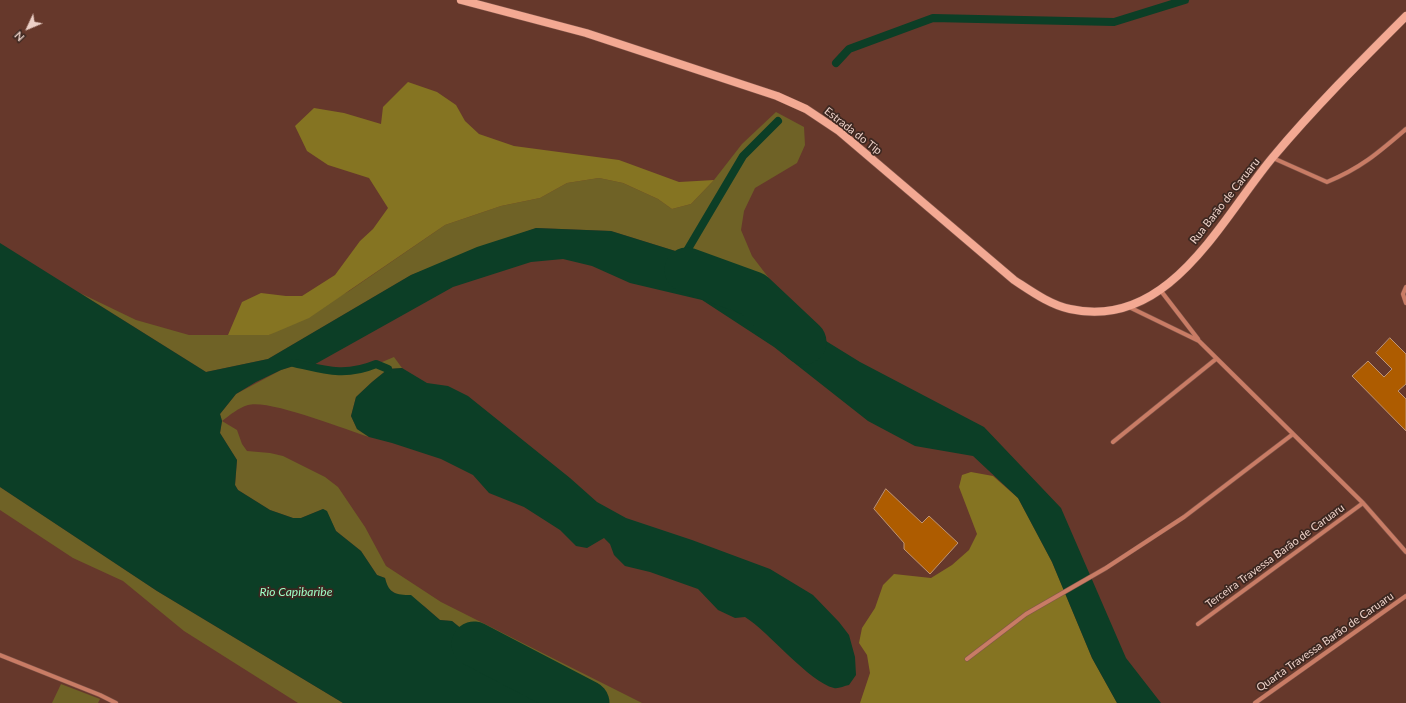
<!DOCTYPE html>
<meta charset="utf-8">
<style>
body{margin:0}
#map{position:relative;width:1406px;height:703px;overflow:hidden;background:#66382b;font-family:Lato,sans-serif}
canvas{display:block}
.north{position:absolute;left:8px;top:8px;width:40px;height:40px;-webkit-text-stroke:3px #3c2720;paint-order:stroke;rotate:226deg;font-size:11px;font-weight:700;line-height:16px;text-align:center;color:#ecd0c7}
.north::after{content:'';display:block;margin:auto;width:14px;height:18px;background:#ecd0c7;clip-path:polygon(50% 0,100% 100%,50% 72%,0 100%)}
</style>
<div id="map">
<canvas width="1406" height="703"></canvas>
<div class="north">N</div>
</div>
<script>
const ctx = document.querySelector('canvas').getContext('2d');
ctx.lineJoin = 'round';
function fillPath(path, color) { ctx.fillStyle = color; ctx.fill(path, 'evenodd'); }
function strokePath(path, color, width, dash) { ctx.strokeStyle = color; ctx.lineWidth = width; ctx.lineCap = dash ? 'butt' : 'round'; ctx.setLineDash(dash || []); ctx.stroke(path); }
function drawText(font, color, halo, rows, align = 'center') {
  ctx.font = font + ' Lato,sans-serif'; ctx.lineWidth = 3.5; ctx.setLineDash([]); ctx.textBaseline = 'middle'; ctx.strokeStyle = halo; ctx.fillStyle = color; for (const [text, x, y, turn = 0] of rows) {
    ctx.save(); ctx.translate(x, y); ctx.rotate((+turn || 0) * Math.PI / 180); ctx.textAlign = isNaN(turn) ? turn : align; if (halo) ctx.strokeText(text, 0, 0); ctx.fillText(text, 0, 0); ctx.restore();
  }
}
const green = new Path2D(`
 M776 112 804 127 805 145 797 163 755 188 744 211 741 230 752 256 781 294 815 334 685 254 611 231 536 228 411 275 268 359 206 372 80 293 136 320 189 335H269L349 291 445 225 501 206 540 198 567 183 599 178 623 183 658 199 672 209 691 204 714 180 742 144Z
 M394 357 402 368 388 369 372 382 356 397 351 416 357 429 369 437C344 429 269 399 248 405 238 408 230 415 222 421L237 430 242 444 247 451 270 453 283 456 325 477 338 487 365 527 386 566 441 602 642 703H602L596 701 599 696C588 692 574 686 563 684 548 682 540 695 528 679L530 666 509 649 493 646 487 636 463 630 452 621 440 620 424 606 398 595 387 588 385 578 377 575 361 551 336 531 326 511 323 509 301 518H293L270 510 238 490 235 485 237 460 220 433 222 421 220 414 236 394 281 370 300 364 334 372 363 370Z
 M0 487 157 591 343 703H298L184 631 123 581 73 558 0 510Z
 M61 684 100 699 98 703H52Z`);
const forest = new Path2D(`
 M408 82 437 92 456 105 465 121 479 134 514 146 619 160 679 182 714 180 691 204 672 209 658 199 623 183 599 178 567 183 540 198 501 206 445 225 309 318 269 335H228L242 302 261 293 286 296H302L335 275 360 241 373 229 388 208 369 178 328 165 307 151 295 126 314 108 344 113 381 124 383 107Z
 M971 472 993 476 1018 498 1052 562 1092 658 1117 703H860L870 673 867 655 859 643 862 628 875 608 883 585 894 574 931 578 952 565 969 550 977 534 959 487 962 475Z`);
const water = new Path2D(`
 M536 228 611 231 685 254 860 362 984 427 1061 508 1126 658 1161 703H1117L1092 658 1052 562 1018 498 973 456 915 446 868 421 774 347 702 300 630 283 592 266 563 259 531 262 453 287 310 367 300 364 281 370 256 382 236 394 220 414 222 421 220 433 237 460 235 485 238 490 270 510 293 518H301L323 509 327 511 336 531 361 551 377 575 385 578C389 594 396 595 411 595L440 620 452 621 463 630 487 636 493 646 509 649 526 657 530 666 528 679C540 695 563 681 581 684 588 685 594 691 599 696L596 701 602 703H343L157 591 0 487V243L206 372 268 359 411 275 477 247Z
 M402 368 427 383 448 386 468 396 570 478 597 502 626 518 692 540 770 569 813 595 839 622 849 635 855 657 856 675 849 685C844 686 838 689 834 688 809 682 769 632 745 617L735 618 718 610 698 589 650 572 625 566 614 555 610 544 604 538 587 548 576 546 560 530 524 507 489 493 473 475 441 459 392 443 369 437 357 429 351 416 356 397 372 382 388 369Z`);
const stream = new Path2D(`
 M836 63 849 49 933 18 1114 22 1185 0
 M682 263 685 254 743 156 778 121
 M294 363C325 370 345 377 376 364L388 369`);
const river = new Path2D(`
 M687 270 753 294 804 342
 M474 644 587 703`);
const building = new Path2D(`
 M1390 338 1406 354V384L1398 391 1406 399V431L1352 376 1368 361 1384 377 1392 369 1376 353Z
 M886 489 922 523 929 516 958 543 930 574 904 549V543L874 509Z`);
const street = new Path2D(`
 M1273 158 1327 182C1361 168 1378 153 1406 129
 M1406 287 1403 294 1406 303
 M1161 291 1198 339
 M1129 307 1199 341 1363 503 1406 552
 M1113 442 1216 359
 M1198 624 1363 503
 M0 655 100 695 116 703
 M967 659 1026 614 1106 568 1184 517 1293 434
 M1255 703 1406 596`);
const secondary = new Path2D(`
 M461 0 586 33 777 96 806 109 839 131 1014 280C1031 291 1050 305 1070 309 1169 331 1221 219 1273 157 1314 108 1360 62 1406 16`);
const streetNames = [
 ["Estrada do Tip",853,131,38],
 ["Rua Barão de Caruaru",1225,201,-52],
 ["Terceira Travessa Barão de Caruaru",1275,556,-36],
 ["Quarta Travessa Barão de Caruaru",1325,642,-35]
];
const waterNames = [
 ["Rio Capibaribe",296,592]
];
fillPath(green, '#6f6226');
fillPath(forest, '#857422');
fillPath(water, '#0c3e26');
strokePath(stream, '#0c3e26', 8);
strokePath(river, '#0c3e26', 45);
fillPath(building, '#ae5c00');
strokePath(building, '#bf9474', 1);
strokePath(street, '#81564a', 5);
strokePath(secondary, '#81564a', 9);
strokePath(street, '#c97c65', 4);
strokePath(secondary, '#f3a993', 8);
drawText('11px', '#ecd0c7', '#3c2720', streetNames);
drawText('italic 12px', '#9dfdc5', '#3c2720', waterNames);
</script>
